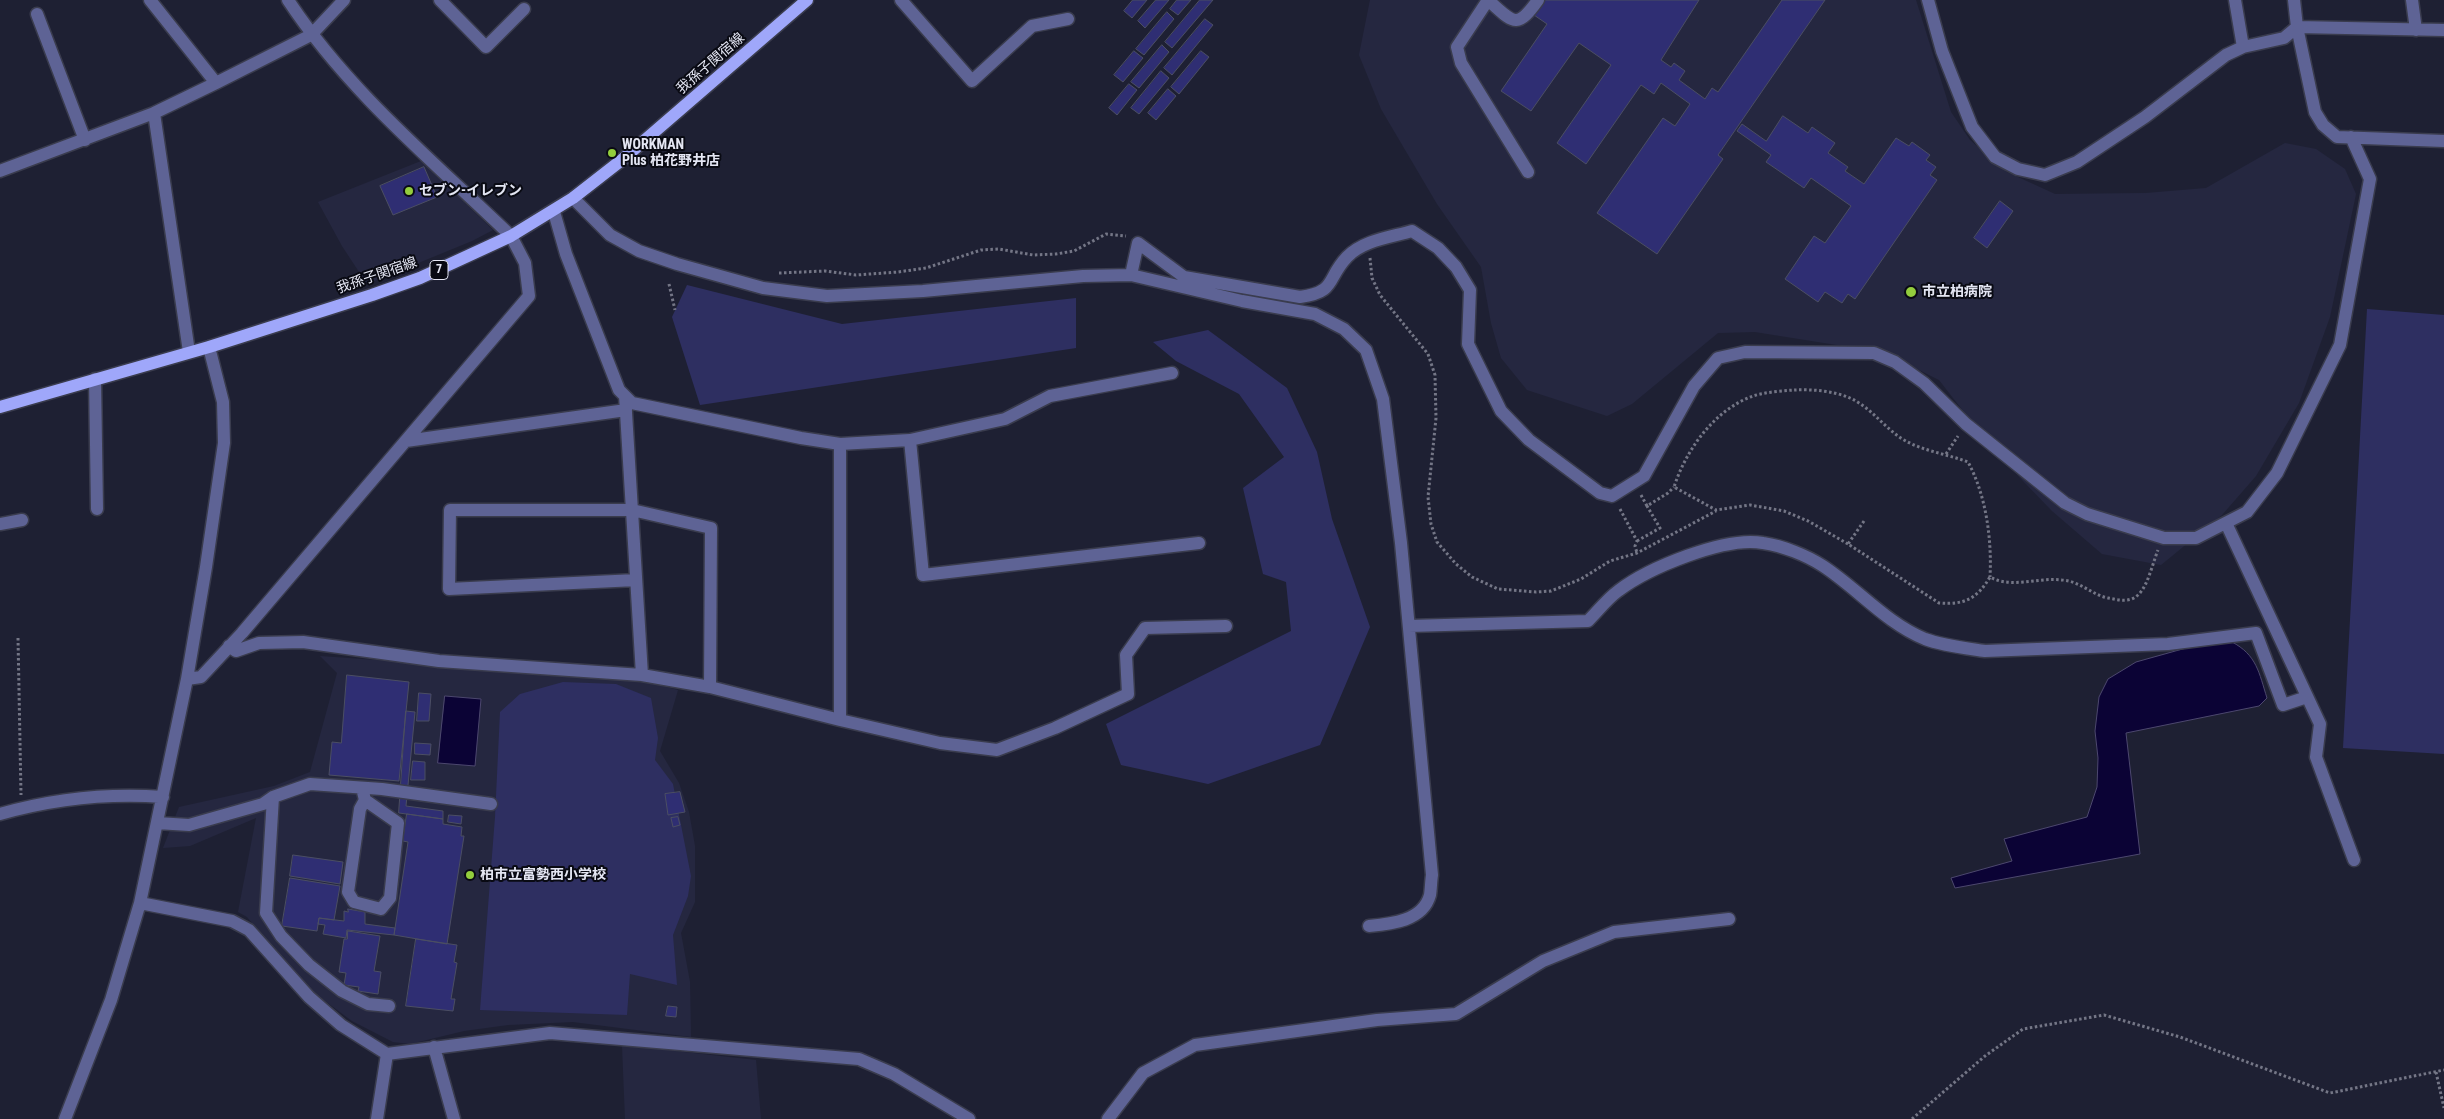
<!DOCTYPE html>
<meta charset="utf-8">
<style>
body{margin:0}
canvas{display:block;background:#1e2033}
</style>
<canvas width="2444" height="1119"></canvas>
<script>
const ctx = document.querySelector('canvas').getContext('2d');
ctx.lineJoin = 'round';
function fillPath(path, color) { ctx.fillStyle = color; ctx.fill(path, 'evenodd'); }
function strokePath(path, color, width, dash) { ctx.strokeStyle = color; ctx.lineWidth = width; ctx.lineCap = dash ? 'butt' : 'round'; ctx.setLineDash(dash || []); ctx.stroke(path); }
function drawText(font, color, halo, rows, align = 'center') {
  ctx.font = font + ' "Roboto Condensed","Noto Sans JP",sans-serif'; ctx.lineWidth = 4; ctx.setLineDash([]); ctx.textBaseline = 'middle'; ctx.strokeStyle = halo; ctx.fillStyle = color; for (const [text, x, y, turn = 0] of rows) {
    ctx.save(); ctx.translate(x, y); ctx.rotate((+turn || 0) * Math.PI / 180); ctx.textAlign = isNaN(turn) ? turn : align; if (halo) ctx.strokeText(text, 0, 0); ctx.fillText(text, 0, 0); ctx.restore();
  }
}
const built = new Path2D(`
 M1370 0H1916L1951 112 1970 140 2007 172 2055 194 2146 193 2206 188 2285 143 2316 149 2345 169 2356 194 2330 317 2299 403 2256 476 2222 515 2161 565 2102 554 2052 511 1995 452 1939 380 1899 360 1868 350 1755 332 1718 333 1632 404 1607 416 1527 390 1501 358 1491 323 1481 267 1437 204 1381 109 1359 55Z
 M421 161 493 230 472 241 367 284 342 246 318 202Z
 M320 656 632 678 678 690 660 751 679 783 689 812 695 846V902L681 933 690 982 691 1037 573 1022 508 1025 464 1031 410 1044 393 1042 352 1021 302 984 247 917 238 912 256 818 190 846 163 848 179 807 274 786 310 772 337 673Z
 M622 1045 756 1060 761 1119H625Z`);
const green = new Path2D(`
 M687 285 842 324 1076 298V348L700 405 672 317Z
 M2367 309 2444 315V754L2343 748Z
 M1208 330 1287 388 1317 452 1332 519 1370 627 1320 745 1208 784 1121 765 1106 724 1291 631 1286 582 1263 574 1243 488 1284 457 1239 394 1176 361 1153 342Z
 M563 682 616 684 651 698 658 738 655 760 673 784 691 876 688 896 673 935 677 985 630 974 627 1015 480 1010 495 817 500 712 520 694Z`);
const water = new Path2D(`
 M2232 642C2257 655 2259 673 2267 698L2259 706 2126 733 2140 854 1955 888 1951 878 2012 861 2004 839 2087 817 2097 787 2098 758 2095 731 2099 697 2108 679 2136 662 2204 643Z
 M445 696 481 699 475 766 438 763Z`);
const building = new Path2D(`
 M1133 0H1147L1132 18 1124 11Z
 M1156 0H1169L1145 28 1138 21Z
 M1177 0H1191L1178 15 1170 9Z
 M1200 0H1213L1172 48 1165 42Z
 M1545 0H1699L1661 60 1671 67 1674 63 1685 71 1679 80 1705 99 1712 88 1718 92 1782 0H1825L1718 155 1723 159 1657 254 1597 213 1663 118 1675 126 1690 104 1661 83 1654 94 1641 85 1586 164 1557 143 1611 65 1579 43 1531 111 1501 91 1547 24 1534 15Z
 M1167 12 1174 19 1144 55 1136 49Z
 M1205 19 1213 25 1172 75 1164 68Z
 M1162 45 1169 52 1139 88 1131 82Z
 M1134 51 1143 58 1123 82 1114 75Z
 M1201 51 1209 57 1179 94 1171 87Z
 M1161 71 1169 78 1139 114 1131 108Z
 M1129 84 1137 90 1117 115 1109 108Z
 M1168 89 1176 96 1156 120 1148 113Z
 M1783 116 1808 133 1812 127 1835 143 1828 153 1848 167 1845 171 1864 184 1896 138 1909 146 1912 142 1930 155 1926 160 1936 167 1930 175 1937 180 1855 299 1848 294 1842 303 1825 292 1818 302 1785 279 1814 236 1825 243 1851 206 1811 178 1804 188 1766 162 1771 155 1737 131 1742 124 1766 141Z
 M424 167 437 197 393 215 380 186Z
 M2000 201 2013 211 1987 248 1974 238Z
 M347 675 409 682 399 781 329 775 332 742 341 743Z
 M419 693 431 694 429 721H417Z
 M406 711 415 712 406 806 443 811V819L399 813Z
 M415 743 431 744 430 755 415 754Z
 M413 761 425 762V780H411Z
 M680 792 685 812 668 815 665 794Z
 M407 814 443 819V824L462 827 461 836H464L447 944 394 935 408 842 403 841Z
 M449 815 462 816 461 824 448 822Z
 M678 817 680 825 673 827 671 818Z
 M293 855 343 862 340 884 290 876Z
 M290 878 340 886 334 920 319 918 317 931 282 926Z
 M348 909 365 912V924L395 928 394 935 347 930 346 938 323 934 325 925 318 924 319 918 344 921V911L348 912Z
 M348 931 380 936 374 971 381 972 378 994 358 991 359 987 344 985 346 973 339 972 344 939H347Z
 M416 939 457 945 454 962 457 963 451 999H455L453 1011 406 1006Z
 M668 1006 677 1007 676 1017 666 1016Z`);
const path = new Path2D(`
 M1370 258 1372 278 1380 295 1428 354 1435 375 1436 418 1428 497 1431 524 1437 542 1456 564 1472 577 1498 589 1536 592 1551 591 1581 579 1610 561 1637 553 1716 511
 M779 273 825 271 856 275 898 272 926 268 981 250 999 249 1033 255 1056 254 1074 251 1106 234 1126 236
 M669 284 675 310
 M1946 454 1958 436
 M1641 495 1647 506 1668 493 1674 487
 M1620 509 1637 541 1635 546 1637 553
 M1864 521 1848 544 1939 603C1964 605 1977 599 1990 577 2012 589 2038 577 2062 580 2080 581 2092 595 2108 598 2119 600 2129 603 2138 595 2148 586 2153 562 2158 550
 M1637 541 1660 528 1647 506
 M1848 544 1808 521 1784 511 1750 505 1716 510 1674 487C1686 450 1714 410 1753 396 1766 392 1781 391 1794 390 1812 389 1834 391 1850 398 1872 408 1884 428 1904 440 1923 451 1947 454 1968 462 1986 495 1992 539 1990 577
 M18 638 21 795
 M2436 1072 2444 1108
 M1912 1119 1985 1056 2023 1029 2104 1015 2180 1037 2330 1093 2444 1070`);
const minor = new Path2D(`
 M150 0 216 83
 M440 0 486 47 524 9
 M901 0 972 81 1032 26 1068 19
 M1488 0 1457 47 1461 63 1528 172
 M1488 0C1513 22 1516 31 1538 0
 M1928 0 1942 51 1972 127 1995 157 2018 169 2045 175 2077 162 2145 117 2226 55 2243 47 2284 38 2297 27 2444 30
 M2235 0 2243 47
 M2294 0 2297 27 2315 112 2323 125 2337 137 2444 141
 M2412 0 2416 30
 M37 14 85 140
 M154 113 189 352
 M0 171 154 113 216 83 311 35 344 0
 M573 198 610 235 639 251 677 264 763 288 827 296 923 291 1083 276 1131 275 1242 301 1315 314 1344 329 1366 350 1383 399 1401 543 1432 875C1431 881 1431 889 1430 895 1423 921 1391 924 1369 926
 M554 212 566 254 619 390 632 403 801 438 840 444V720
 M1131 275 1138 243 1184 277 1300 297C1337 292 1326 279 1347 257 1363 240 1392 237 1412 231L1438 248 1456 267 1470 290 1468 344 1501 411 1529 440 1600 493 1612 496 1644 476 1694 386 1718 358 1745 352 1874 353 1895 362 1924 383 1966 424 2065 503 2087 514 2164 538H2196L2247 512 2277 473 2340 345 2370 179 2351 137
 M95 379 97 509
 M625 396 642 675
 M910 440 1005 419 1050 396 1172 373
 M406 441 626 410
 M840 444 910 440 923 575 1199 543
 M2226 523 2320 724 2316 757 2354 860
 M0 524 22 520
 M636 580 449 589 450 510H632L711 528 710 687
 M1409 626 1588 621C1598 611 1607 599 1618 591 1648 568 1725 536 1763 543 1783 546 1806 555 1823 566 1858 589 1886 623 1925 639 1944 646 1965 648 1985 651L2168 644 2256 633 2283 705 2307 697
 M229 646 236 651 259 643 303 642 439 661 642 675 710 687 840 720 940 743 997 750 1055 728 1128 694 1126 655 1145 628 1226 626
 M187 679 201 677 242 633 529 296 525 263 511 236C433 161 348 91 288 0
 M362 788 365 800 398 823 390 898 381 909 354 902 348 892 360 809 365 800
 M273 797 266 913 281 936 309 965 342 991 368 1004 389 1006
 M0 814C53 799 108 793 163 797
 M157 823 189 825 263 804 273 797 310 784 382 789 491 804
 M140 903 232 921 249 930 309 997 341 1025 387 1054 550 1033 859 1059 894 1074 969 1119
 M434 1047 454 1119
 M65 1119 111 1000 140 903 187 679 206 567 224 443 223 402 209 347
 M377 1119 387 1054
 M1108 1119 1143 1073 1195 1045 1377 1020 1456 1014 1543 961 1614 932 1729 919`);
const major = new Path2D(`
 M0 407 209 347 372 295 420 278 511 236 573 198 623 159 807 0`);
const markers = [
 [612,153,5,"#93cd3d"],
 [409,191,5,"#93cd3d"],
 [1911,292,6,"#93cd3d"],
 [470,875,5,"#93cd3d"]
];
const shields = [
 [439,270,18]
];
const shieldNames = [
 ["7",439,270]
];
const streetNames = [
 ["我孫子関宿線",711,64,-41],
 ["我孫子関宿線",377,276,-19]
];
const poiNames = [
 ["WORKMAN",622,145],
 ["Plus 柏花野井店",622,161],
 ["セブン-イレブン",419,191],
 ["市立柏病院",1922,292],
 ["柏市立富勢西小学校",480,875]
];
fillPath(built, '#252740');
fillPath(green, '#2e2f61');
fillPath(water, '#0b0335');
strokePath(water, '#4c476e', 1);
fillPath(building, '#2f2e73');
strokePath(building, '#4b4e63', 1);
strokePath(minor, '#3a3c4e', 15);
strokePath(major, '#3a3c4e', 15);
strokePath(path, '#747686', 3, [2.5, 2.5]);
strokePath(minor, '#5e6395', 12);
strokePath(major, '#9fa7fa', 12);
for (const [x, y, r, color] of markers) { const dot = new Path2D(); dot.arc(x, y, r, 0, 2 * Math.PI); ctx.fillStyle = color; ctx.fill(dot); strokePath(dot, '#090a13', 2); }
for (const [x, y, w] of shields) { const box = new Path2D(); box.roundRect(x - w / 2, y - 9.5, w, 19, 4); ctx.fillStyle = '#090a13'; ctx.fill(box); strokePath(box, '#e4e6f3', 1); }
drawText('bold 12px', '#e4e6f3', null, shieldNames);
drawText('14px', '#e4e6f3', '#090a13', streetNames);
drawText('bold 14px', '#e4e6f3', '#090a13', poiNames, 'left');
</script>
